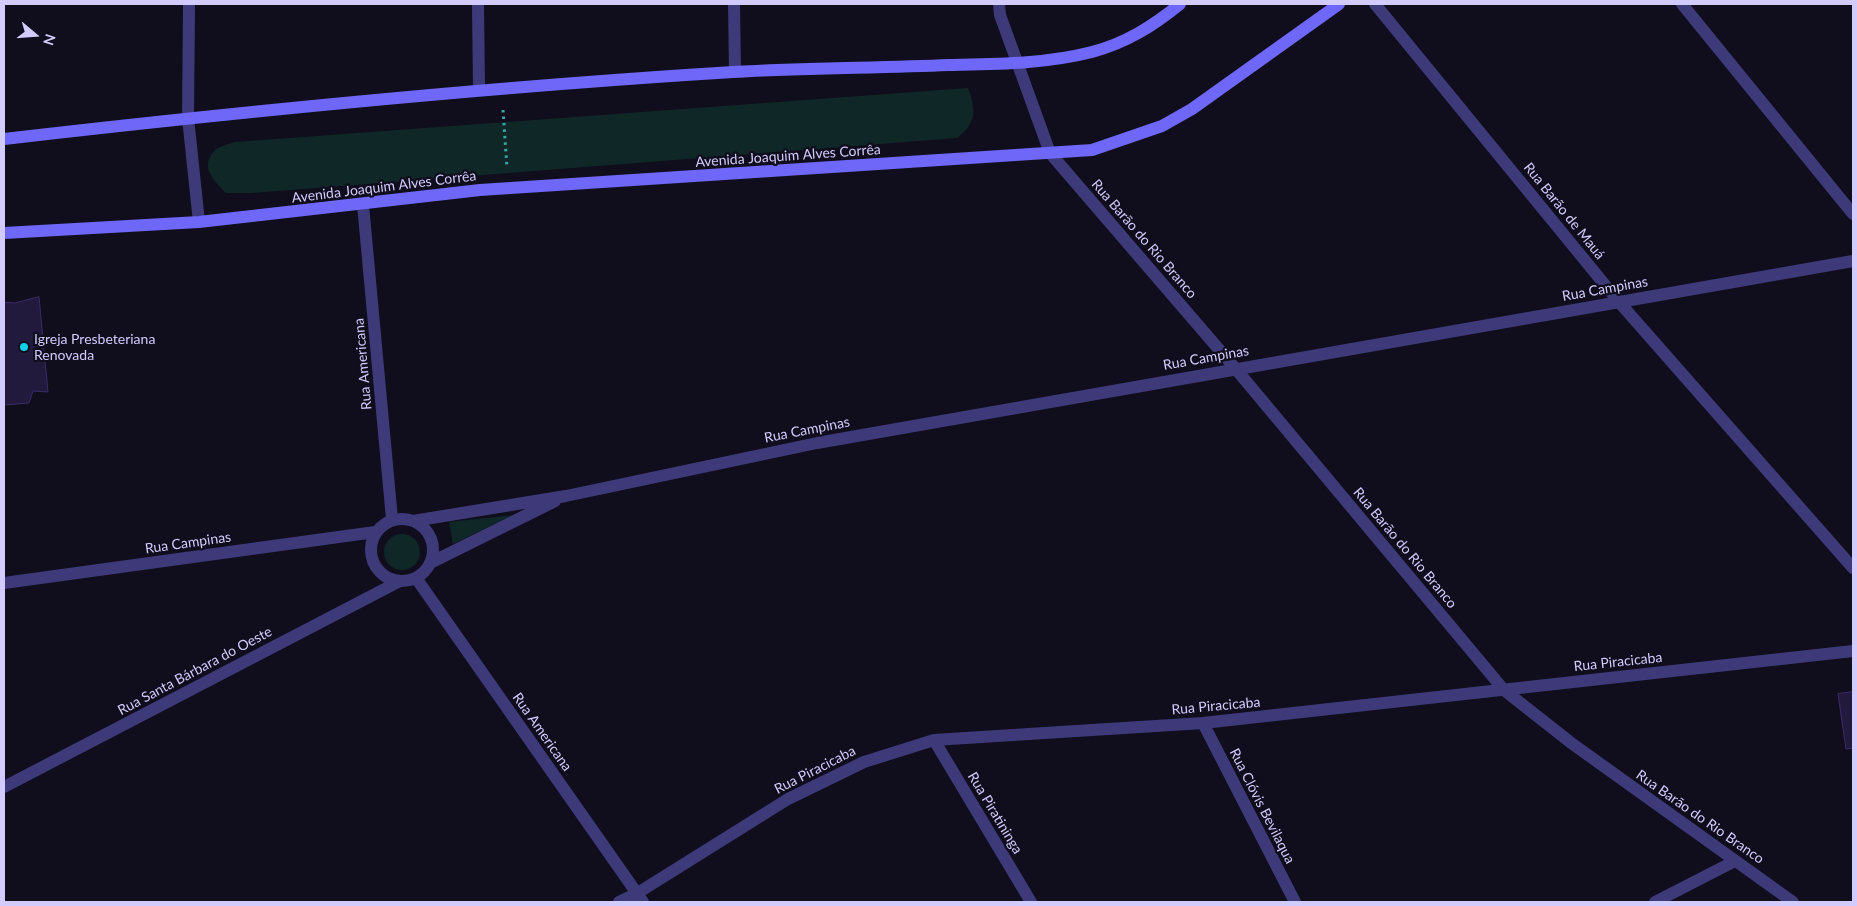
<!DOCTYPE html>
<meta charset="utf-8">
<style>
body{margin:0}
#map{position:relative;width:1857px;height:906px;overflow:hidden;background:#100d1d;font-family:Lato,sans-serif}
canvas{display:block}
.frame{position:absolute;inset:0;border:5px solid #d2cbfd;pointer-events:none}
.north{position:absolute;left:10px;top:10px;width:50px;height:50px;-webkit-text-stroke:4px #100d1d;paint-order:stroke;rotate:108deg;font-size:14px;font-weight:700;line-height:20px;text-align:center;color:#d2cbfd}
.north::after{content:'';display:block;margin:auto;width:18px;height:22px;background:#d2cbfd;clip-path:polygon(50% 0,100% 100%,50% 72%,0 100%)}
</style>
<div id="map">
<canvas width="1857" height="906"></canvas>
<div class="frame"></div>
<div class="north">N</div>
</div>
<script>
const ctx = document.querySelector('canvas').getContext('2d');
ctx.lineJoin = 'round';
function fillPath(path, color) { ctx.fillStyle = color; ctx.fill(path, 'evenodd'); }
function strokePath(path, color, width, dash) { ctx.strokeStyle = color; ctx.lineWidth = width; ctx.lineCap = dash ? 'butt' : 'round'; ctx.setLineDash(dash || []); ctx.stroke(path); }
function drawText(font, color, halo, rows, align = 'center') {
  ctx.font = font + ' Lato,sans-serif'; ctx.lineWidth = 4.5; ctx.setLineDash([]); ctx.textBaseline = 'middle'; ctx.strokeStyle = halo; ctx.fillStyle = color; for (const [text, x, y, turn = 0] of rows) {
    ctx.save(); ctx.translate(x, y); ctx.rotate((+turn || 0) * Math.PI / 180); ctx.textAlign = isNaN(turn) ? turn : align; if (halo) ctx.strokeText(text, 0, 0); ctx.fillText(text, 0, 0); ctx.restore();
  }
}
const green = new Path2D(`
 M968 88C976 110 977 123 957 138L252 193H226C214 181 198 166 216 149 220 146 230 144 235 142Z
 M513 515 453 544 449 522Z
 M384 552a18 18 0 1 1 36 0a18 18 0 1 1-36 0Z`);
const building = new Path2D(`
 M39 297 48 392 33 391 29 403 4 405V302L14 303Z
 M1853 692V748L1846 749 1838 694Z`);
const path = new Path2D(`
 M503 110 507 168`);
const street = new Path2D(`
 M189 4 188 118 199 222
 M478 4 479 90
 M734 4 735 72
 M999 4 1000 15 1050 153 1235 368 1504 690 1570 742 1793 902
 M1375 4 1619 302 1853 568
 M1682 4 1853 214
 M363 205 392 519
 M371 550a31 31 0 1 1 62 0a31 31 0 1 1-62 0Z
 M413 521 566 496 817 443 1853 261
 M430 563 555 501
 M416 578 643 902
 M4 583 375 532
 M1203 723 1295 902
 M934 740 1031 902
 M4 787 400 581
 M619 902 636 894 788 799 864 762 934 740 1203 723 1853 651
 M1655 902 1735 861`);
const secondary = new Path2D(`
 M4 139C246 111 489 87 733 72 804 68 877 68 949 65 996 64 1045 64 1092 52 1126 43 1153 26 1180 4
 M4 233 199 222 480 190 1092 150 1162 126 1192 109 1339 4`);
const markers = [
 [24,347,5,"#0bcee9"]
];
const streetNames = [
 ["Avenida Joaquim Alves Corrêa",788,156,-4],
 ["Avenida Joaquim Alves Corrêa",384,187,-7],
 ["Rua Barão de Mauá",1564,211,51],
 ["Rua Barão do Rio Branco",1144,239,49],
 ["Rua Campinas",1605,289,-10],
 ["Rua Campinas",1206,358,-10],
 ["Rua Americana",363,364,-95],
 ["Rua Campinas",807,430,-11],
 ["Rua Campinas",188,543,-8],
 ["Rua Barão do Rio Branco",1405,548,50],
 ["Rua Piracicaba",1618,662,-6],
 ["Rua Santa Bárbara do Oeste",195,671,-28],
 ["Rua Piracicaba",1216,706,-5],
 ["Rua Americana",542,732,55],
 ["Rua Piracicaba",815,770,-27],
 ["Rua Clóvis Bevilaqua",1262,806,63],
 ["Rua Piratininga",995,813,59],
 ["Rua Barão do Rio Branco",1700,817,35]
];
const poiNames = [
 ["Igreja Presbeteriana",34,339],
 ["Renovada",34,355]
];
fillPath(green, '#102727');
fillPath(building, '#221a3d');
strokePath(building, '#3a2d68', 1);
strokePath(path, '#33a9a5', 3, [2.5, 4]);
strokePath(street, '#3e3a7a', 12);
strokePath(secondary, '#6e67f8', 12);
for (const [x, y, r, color] of markers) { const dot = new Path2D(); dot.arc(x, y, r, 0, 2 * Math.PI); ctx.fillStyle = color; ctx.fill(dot); strokePath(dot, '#100d1d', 2); }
drawText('14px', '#d2cbfd', '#100d1d', streetNames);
drawText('14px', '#d2cbfd', '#100d1d', poiNames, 'left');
</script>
